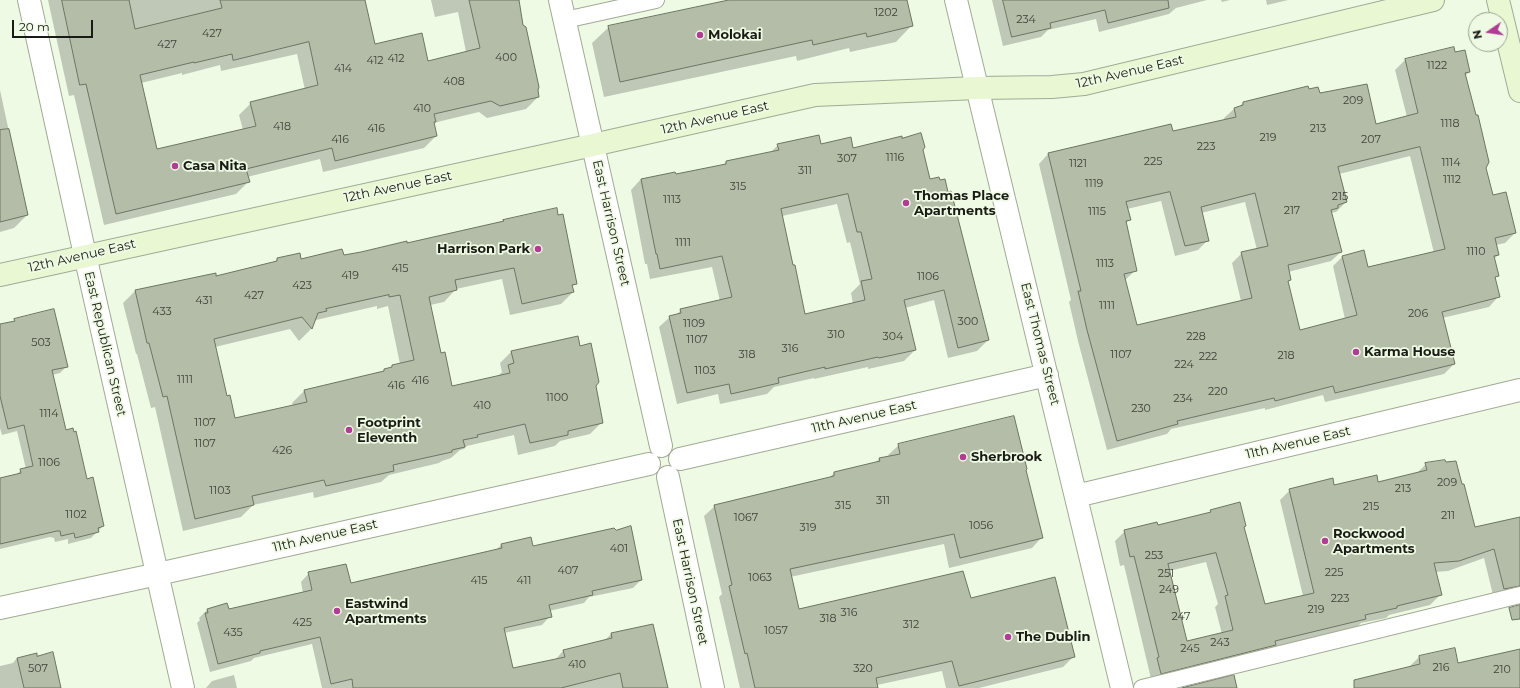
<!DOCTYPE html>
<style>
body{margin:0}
#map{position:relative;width:1520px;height:688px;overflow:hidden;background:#effae4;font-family:Montserrat,sans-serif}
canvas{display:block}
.north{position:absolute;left:1468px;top:12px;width:40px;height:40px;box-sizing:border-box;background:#effae4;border:1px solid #99a191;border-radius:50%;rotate:257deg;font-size:11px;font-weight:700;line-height:16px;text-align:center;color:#191c14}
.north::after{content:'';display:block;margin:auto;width:14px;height:18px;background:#b03c95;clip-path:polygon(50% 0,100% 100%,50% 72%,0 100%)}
.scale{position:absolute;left:12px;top:20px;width:81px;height:18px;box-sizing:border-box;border:2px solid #191c14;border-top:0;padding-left:5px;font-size:12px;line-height:14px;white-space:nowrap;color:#191c14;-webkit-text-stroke:3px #effae4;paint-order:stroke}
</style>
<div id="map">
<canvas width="1520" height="688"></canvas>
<div class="north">N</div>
<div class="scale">20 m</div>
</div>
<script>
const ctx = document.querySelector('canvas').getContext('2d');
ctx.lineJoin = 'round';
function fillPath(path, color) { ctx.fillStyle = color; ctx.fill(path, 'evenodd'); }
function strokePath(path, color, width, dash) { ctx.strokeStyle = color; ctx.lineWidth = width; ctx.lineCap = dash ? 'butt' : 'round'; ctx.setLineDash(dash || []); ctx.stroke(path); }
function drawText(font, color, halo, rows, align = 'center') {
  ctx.font = font + ' Montserrat,sans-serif'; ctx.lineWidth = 3.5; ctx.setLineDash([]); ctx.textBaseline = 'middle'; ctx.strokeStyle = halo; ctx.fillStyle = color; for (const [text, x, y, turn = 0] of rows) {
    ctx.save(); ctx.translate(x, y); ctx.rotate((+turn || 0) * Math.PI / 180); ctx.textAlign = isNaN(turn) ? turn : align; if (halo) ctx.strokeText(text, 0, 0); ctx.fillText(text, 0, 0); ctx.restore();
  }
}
const shadow = new Path2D(`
 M48 0H364L374 45 427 62 466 52 458 12 435 17 431 0H504L538 97 526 109 487 118 479 112 433 123 436 136 424 148 323 172 320 159 247 177 248 182 236 194 104 225 74 95 69 96ZM297 54 305 90 251 103 239 115 243 130 156 150 141 83 182 73V75L220 65 221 71Z
 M734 0H906L912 25 896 42 850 52 849 48 797 61 796 56 604 97 592 43 609 27Z
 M992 0H1207L1176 8 1169 14 1099 32 1096 19 1048 30 1041 37 1003 46Z
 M1221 0H1230L1222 2Z
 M1266 0H1288L1267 5Z
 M1453 48 1454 54 1469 72 1465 76 1484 168 1492 197 1515 233 1505 243 1496 245 1498 255 1494 259 1498 275 1494 279 1498 297 1489 307 1442 318 1454 364 1444 374 1325 402 1323 395 1265 410V408L1171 429 1167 434 1107 450 1078 341 1069 302 1071 300 1039 164 1048 154 1172 132 1225 120 1224 118 1234 109 1239 107 1243 103 1308 90 1319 94 1375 125 1407 117 1395 70 1405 60ZM1410 156 1434 253 1368 268 1342 257 1333 266 1345 319 1300 331 1287 282 1290 280 1288 272 1331 261 1341 252 1331 213 1336 212 1346 202 1339 174ZM1161 201 1175 256 1198 250 1208 240 1201 213 1245 202 1257 250 1242 253 1232 263 1241 301 1136 326 1125 280 1136 270 1125 224 1129 220 1127 209Z
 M0 90 27 215 14 228 0 232Z
 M902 139 922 150 929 180 988 340 977 351 948 358 934 300 905 308 915 350 904 361 868 369V367L814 379V378L774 387 767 394 720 404 718 394 677 404 659 327 670 317 676 315 681 310 720 301 712 267 650 279 647 264H645L631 190 641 179 675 175 722 166 726 162 770 153 778 145H820L852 149ZM837 204 847 243 850 242 860 284 851 293 853 304 804 315 782 216Z
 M556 209 576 283 572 287 573 292 561 304 510 315 502 279 456 289 444 302 430 305 441 354 452 387 498 376 502 372 500 363 512 351 579 347 595 386 602 422 590 434 560 441 555 446 518 455 514 435 467 446 464 449 460 450 451 458 442 461 439 463 389 475 381 482 314 498 313 492 253 505 241 517 183 531 155 407 151 408 137 354H136L123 303 135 291 216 277 274 263 277 259 301 260 343 256 406 244ZM377 306V309L388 306 400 364 392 366 390 369 384 370 381 373 304 391 292 403 293 406 234 419 227 397 215 347 290 329 299 341 311 329 313 323 316 320Z
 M15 319 67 366 60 373 52 375 65 431 87 480 103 526 91 538 68 544V539L55 542 54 538 50 537 0 549V479L16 475 21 470 26 469 17 431 2 435 0 428V325L12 323Z
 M899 445 1025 470 1042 537 1032 548 949 568 944 544 790 577 798 611 970 600 1074 656 1063 667 979 688H946L942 671 877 685 876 688H740L719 597 722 594 704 516 715 506 829 478 834 473 875 463 879 459 889 457 888 455Z
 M1426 464 1474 529 1520 518V594L1494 599 1484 558 1448 571 1435 572 1440 595 1430 605 1389 615 1386 618 1361 623 1355 629 1152 683 1124 565 1120 566 1115 541 1125 531 1157 526 1207 514 1211 511 1243 527 1264 606 1303 596 1280 500 1290 490 1378 483 1416 474ZM1206 562 1218 604 1215 607 1222 634 1186 642 1169 571Z
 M501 545 532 547 641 580 633 588 589 597 584 603 549 611 550 616 542 625 504 633 512 669 555 660 563 651 605 640 611 634 653 625 667 688H322L312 644 254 658 251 661 210 672 197 623 200 620 199 618 207 610H228L303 593 301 582 309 573 350 584 496 550Z
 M1520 650V688H1367L1409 667 1419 657 1458 664Z
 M37 657 60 688H0V666L13 663 17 658Z
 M234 675 237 688H206L212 681Z`);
const building = new Path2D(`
 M62 0H129L135 29 222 8 220 0H365L375 44 422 33 428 61 480 48 469 0H519L523 25 526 27 539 87 538 90 539 97 500 106 491 101 434 114 436 122H434L437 136 335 161 332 148 246 169 250 182 116 214 86 84 80 85ZM309 42 318 85 250 102 256 126 157 149 140 75 194 62V63L232 54 233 60Z
 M729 0H907L913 26 867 37 866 33 813 45 812 40 620 82 608 26Z
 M1003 0H1168L1169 8 1108 23 1105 10 1050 23 1051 28 1012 37Z
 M1454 47 1455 52 1465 50 1470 72 1465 73 1476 115H1478L1489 162 1486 168 1493 195 1506 192 1516 233 1495 238 1499 255 1494 256 1499 276 1495 277 1500 297 1442 312 1455 364 1335 393 1333 386 1275 401 1274 398 1177 421 1178 424 1117 441 1087 330 1078 291H1081L1048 153 1171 124 1173 131 1236 117 1234 108 1243 105V102L1308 86 1309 89 1318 87 1320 93 1367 84 1376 124 1418 113 1405 59ZM1420 147 1445 249 1368 267 1364 250 1342 256 1357 315 1300 330 1288 281 1291 280 1288 265 1342 252 1331 210 1338 208V205L1347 202 1338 167ZM1170 192 1185 246 1209 241 1201 207 1255 193 1268 246 1241 252 1252 298 1137 325 1124 274 1137 271 1126 221 1131 220 1126 202Z
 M9 129 28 215 0 222V130Z
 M921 133 925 147 923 150 930 179 939 177 940 180 945 179 948 192 951 191 989 340 958 348 944 290 904 300 916 350 879 358 878 357 825 369V367L778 378 779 383 731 394 729 384 687 393 669 316 681 313 680 309 732 297 722 256 660 269 657 254H656L641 179 675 172 676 174 726 164V161L779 150 777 144 819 135 821 144 851 137 853 148 902 136V138ZM848 194 857 232H861L872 279 861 281 865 300 805 314 795 265H793L781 209Z
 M557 208 558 215 563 214 577 284 572 285 574 292 522 304 514 268 455 280 457 290 429 297 441 353 445 352 452 386 510 373 508 365 514 363 511 351 578 336 580 346 591 343 599 382 596 386 603 423 568 431V435L530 443 525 424 477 435 478 437 463 440 465 447 452 450V452L393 465 394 471 326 486 324 480 252 496 254 505 195 519 167 396 163 397 149 343H147L135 290 216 273V276L277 261V258L300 253 301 259 342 249 344 255 361 252 407 241V243L504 221 503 220ZM389 295V297L400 295 414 360 392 365V367L384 369V371L304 390 307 402 235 418 230 395 227 396 214 339 302 317 312 329 318 313 327 311 326 309Z
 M54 309 68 367 52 370 66 430 73 428 74 432 76 431 87 479 93 477 104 526 98 528 99 532 75 538 74 533 61 536 60 531H57L0 544V478L21 473 20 469 33 466 24 425 8 429 0 396V324L15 321 14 319Z
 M1014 416 1027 469 1026 470 1043 538 960 558 954 534 790 569 799 609 963 571 971 598 1055 577 1075 657 959 686 952 661 876 678 878 688H755L747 653 745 654 729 586 732 585 714 505 834 476V472L880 461 879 458 900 454 898 444Z
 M1445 460 1446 462 1456 461 1462 484H1464L1475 527 1520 517V586L1504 589 1494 549 1459 561 1434 563 1442 595 1397 606V608L1365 615 1366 619 1275 641 1276 645 1161 674 1157 658 1159 657 1134 556 1130 557 1124 530 1157 522 1158 525 1211 512 1210 510 1240 502 1246 526 1244 527 1265 604 1314 593 1289 489 1333 478 1334 485 1377 475 1378 482 1427 470 1425 463ZM1216 553 1228 595 1225 596 1233 630 1187 641 1168 564Z
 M631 526 642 580 592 591 593 595 549 605 552 617 504 628 513 668 565 657 563 650 612 638 611 633 653 624 668 688H623L620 673 561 688H353L352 679 331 684 320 637 260 651V653L218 664 205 613H208L207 609 227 603 229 609 312 590 308 572 346 564 351 583 502 548 501 544 531 537 533 546 614 528 616 530Z
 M1520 605V619L1512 620 1509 608Z
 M1455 648 1458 663 1520 649V688H1354V680L1420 664 1419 656Z
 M53 652 61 688H24L17 658 37 653V656Z
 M1234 675 1237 688H1182Z`);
const lane = new Path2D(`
 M565 20 656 0
 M1142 688 1520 595`);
const street = new Path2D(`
 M29 0 85 255 183 688
 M560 0 661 446
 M956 0 1122 688
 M680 459 1047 375
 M668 477 713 688
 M1076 496 1520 390
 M0 608 158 574 649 464`);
const secondary = new Path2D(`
 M1498 0 1520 91
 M0 275 593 145 815 95 977 88 1052 87 1084 84 1433 0`);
const markers = [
 [700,35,4,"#b03c95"],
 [175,166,4,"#b03c95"],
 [906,203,4,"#b03c95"],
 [538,249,4,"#b03c95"],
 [1356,352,4,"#b03c95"],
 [349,430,4,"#b03c95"],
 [963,457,4,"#b03c95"],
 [1325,541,4,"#b03c95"],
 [337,611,4,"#b03c95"],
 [1008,637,4,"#b03c95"]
];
const numberNames = [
 ["1202",886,13],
 ["234",1026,20],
 ["427",212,34],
 ["427",167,45],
 ["400",506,58],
 ["412",396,59],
 ["412",375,61],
 ["1122",1437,66],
 ["414",343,69],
 ["408",454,82],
 ["209",1353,101],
 ["410",422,109],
 ["1118",1450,124],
 ["418",282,127],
 ["416",376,129],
 ["213",1318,129],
 ["219",1268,138],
 ["416",340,140],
 ["207",1371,140],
 ["223",1206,147],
 ["1116",895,158],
 ["307",847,159],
 ["225",1153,162],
 ["1114",1451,163],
 ["1121",1078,164],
 ["311",805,171],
 ["1112",1452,180],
 ["1119",1094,184],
 ["315",738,187],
 ["215",1340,197],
 ["1113",672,200],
 ["217",1292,211],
 ["1115",1097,212],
 ["1111",683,243],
 ["1110",1476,252],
 ["1113",1105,264],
 ["415",400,269],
 ["419",350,276],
 ["1106",928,277],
 ["423",302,286],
 ["427",254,296],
 ["431",204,301],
 ["1111",1107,306],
 ["433",162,312],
 ["206",1418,314],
 ["300",968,322],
 ["1109",694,324],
 ["310",836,335],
 ["304",893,337],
 ["228",1196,337],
 ["1107",697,340],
 ["503",41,343],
 ["316",790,349],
 ["318",747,355],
 ["1107",1121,355],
 ["218",1286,356],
 ["222",1208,357],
 ["224",1184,365],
 ["1103",705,371],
 ["1111",185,380],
 ["416",420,381],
 ["416",396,386],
 ["220",1218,392],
 ["1100",557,398],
 ["234",1183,399],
 ["410",482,406],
 ["230",1141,409],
 ["1114",49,414],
 ["1107",205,423],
 ["1107",205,444],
 ["426",282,451],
 ["1106",49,463],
 ["209",1447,483],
 ["213",1403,489],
 ["1103",220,491],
 ["311",883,501],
 ["315",843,506],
 ["215",1371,507],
 ["1102",76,515],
 ["211",1448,516],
 ["1067",746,518],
 ["1056",981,526],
 ["319",808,528],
 ["401",619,549],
 ["253",1154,556],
 ["407",568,571],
 ["225",1334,573],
 ["251",1166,574],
 ["1063",760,578],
 ["415",479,581],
 ["411",524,581],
 ["249",1169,590],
 ["223",1340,599],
 ["219",1316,610],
 ["316",849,613],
 ["247",1181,617],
 ["318",828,619],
 ["425",302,623],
 ["312",911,625],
 ["1057",776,631],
 ["435",233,633],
 ["243",1220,643],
 ["245",1190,649],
 ["410",577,665],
 ["216",1441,668],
 ["507",38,669],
 ["320",863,669],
 ["210",1502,670]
];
const poiNames = [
 ["Molokai",708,35],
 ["Casa Nita",183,166],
 ["Thomas Place",914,196],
 ["Apartments",914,211],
 ["Harrison Park",530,249,"right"],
 ["Karma House",1364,352],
 ["Footprint",357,423],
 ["Eleventh",357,438],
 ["Sherbrook",971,457],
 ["Rockwood",1333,534],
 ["Apartments",1333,549],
 ["Eastwind",345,604],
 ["Apartments",345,619],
 ["The Dublin",1016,637]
];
const streetNames = [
 ["12th Avenue East",1130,72,-13],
 ["12th Avenue East",715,118,-13],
 ["12th Avenue East",398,187,-12],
 ["East Harrison Street",611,223,77],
 ["12th Avenue East",82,256,-13],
 ["East Republican Street",105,344,77],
 ["East Thomas Street",1040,344,76],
 ["11th Avenue East",864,417,-13],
 ["11th Avenue East",1298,443,-13],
 ["11th Avenue East",325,536,-13],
 ["East Harrison Street",690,582,78]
];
fillPath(shadow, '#0003');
fillPath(building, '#b3bda8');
strokePath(building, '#6c7562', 1);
strokePath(lane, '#a1aa96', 18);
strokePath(street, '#a1aa96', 24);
strokePath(secondary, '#a1aa96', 24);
strokePath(lane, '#fff', 16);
strokePath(street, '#fff', 22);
strokePath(secondary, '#e9f8d3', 22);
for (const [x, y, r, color] of markers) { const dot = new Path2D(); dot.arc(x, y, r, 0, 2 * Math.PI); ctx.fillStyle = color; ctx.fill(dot); strokePath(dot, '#effae4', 1.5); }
drawText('11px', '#404439', null, numberNames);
drawText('bold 13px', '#191c14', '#effae4', poiNames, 'left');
drawText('13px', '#191c14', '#effae4', streetNames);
</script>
